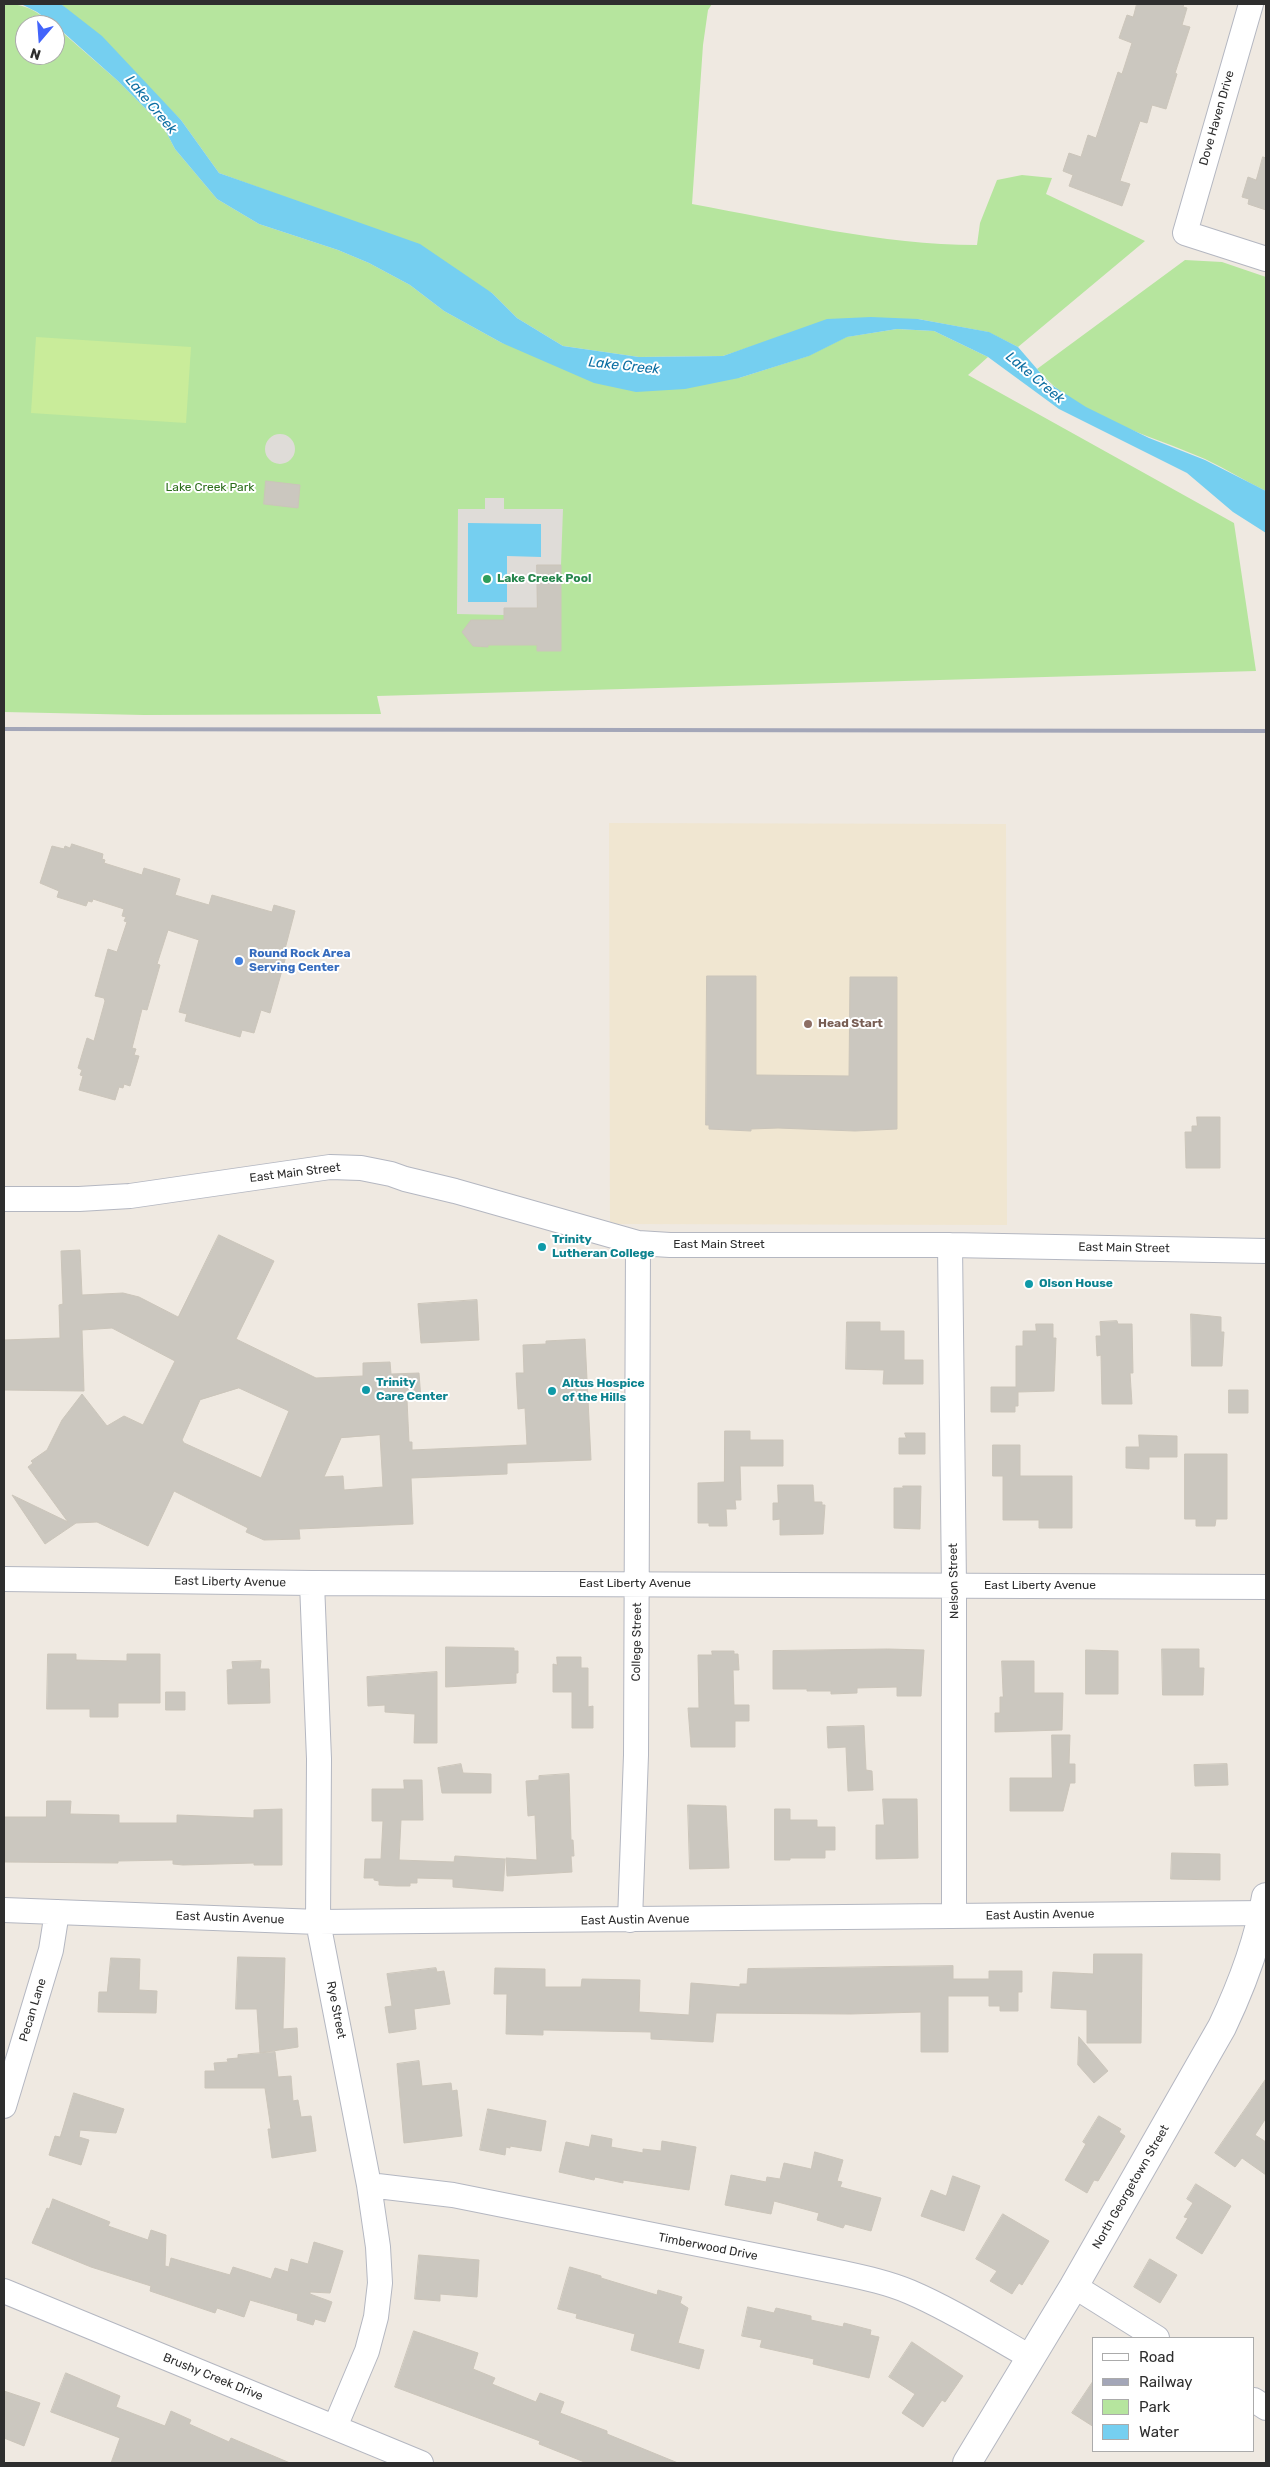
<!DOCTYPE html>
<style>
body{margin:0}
#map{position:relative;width:1270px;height:2467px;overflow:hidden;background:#efe9e1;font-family:Rubik,sans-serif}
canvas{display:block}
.frame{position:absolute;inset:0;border:5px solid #2e2e2e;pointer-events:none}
.legend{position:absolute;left:1092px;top:2337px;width:162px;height:115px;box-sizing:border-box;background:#fff;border:1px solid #ababab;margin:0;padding:6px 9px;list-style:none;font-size:15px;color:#2e2e2e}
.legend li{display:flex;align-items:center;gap:10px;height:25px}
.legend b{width:25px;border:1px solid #ababab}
.north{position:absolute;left:15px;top:15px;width:50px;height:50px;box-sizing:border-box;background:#fff;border:1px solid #ababab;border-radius:50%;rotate:198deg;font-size:14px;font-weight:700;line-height:20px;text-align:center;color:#2e2e2e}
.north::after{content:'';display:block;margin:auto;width:18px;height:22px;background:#4264fb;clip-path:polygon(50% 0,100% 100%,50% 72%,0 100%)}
</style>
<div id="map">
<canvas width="1270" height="2467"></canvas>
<div class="frame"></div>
<ul class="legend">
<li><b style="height:6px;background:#fff"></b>Road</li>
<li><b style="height:6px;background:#a3a6b8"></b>Railway</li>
<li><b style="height:14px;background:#b6e59e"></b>Park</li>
<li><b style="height:14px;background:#75cff0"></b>Water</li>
</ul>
<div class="north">N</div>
</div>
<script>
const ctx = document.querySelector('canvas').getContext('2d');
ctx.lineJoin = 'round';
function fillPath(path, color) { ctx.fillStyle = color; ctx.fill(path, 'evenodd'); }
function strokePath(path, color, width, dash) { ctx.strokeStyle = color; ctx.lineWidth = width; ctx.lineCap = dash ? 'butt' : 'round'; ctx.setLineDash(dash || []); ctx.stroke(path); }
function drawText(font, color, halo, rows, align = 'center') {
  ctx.font = font + ' Rubik,sans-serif'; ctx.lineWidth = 4; ctx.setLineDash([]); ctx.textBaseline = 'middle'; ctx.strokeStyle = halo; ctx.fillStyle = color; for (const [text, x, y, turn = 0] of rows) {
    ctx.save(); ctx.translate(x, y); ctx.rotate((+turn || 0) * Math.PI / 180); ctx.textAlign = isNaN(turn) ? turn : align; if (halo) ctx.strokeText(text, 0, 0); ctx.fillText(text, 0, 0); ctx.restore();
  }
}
const education = new Path2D(`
 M609 823 1006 824 1007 1225 610 1224Z`);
const green = new Path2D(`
 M4 4C27 4 36 11 54 25H25V55H55V26L118 81 163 126 175 149 217 199 259 224 338 250 369 263 410 285 444 311 502 343 739 378 808 356 846 337 897 329 934 331 988 357 968 375 1234 523 1256 671 377 696 381 714 144 715 4 712Z
 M61 4H712L708 10 703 45 692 204C786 221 881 245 977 245L980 223 997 180 1022 175 1052 178 1046 194 1145 241 1018 347 988 332 918 319 768 341 723 356 639 357 563 346 517 318 492 293 312 207 219 173 181 120Z
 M1185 260 1222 262 1266 277V491C1245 481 1226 469 1205 459 1148 434 1079 418 1037 369Z`);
const pitch = new Path2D(`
 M36 337 191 347 186 423 31 413Z`);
const plaza = new Path2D(`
 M265 449a15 15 0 1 1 30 0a15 15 0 1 1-30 0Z
 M485 498H504V509H563L561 565H537V642H530V608H504V615L457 614 458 509H485ZM541 524V556H507Z`);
const water = new Path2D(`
 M21 4H61L102 36 181 120 219 173 420 244 492 293 517 318 563 346 639 357 723 356 827 319 871 317 918 319 989 332 1018 347 1050 384 1086 407 1149 438 1205 460 1266 491V533L1233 512 1187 473 1059 409 988 357 934 331 897 329 847 337 809 356 739 378 685 389 636 392 594 383 502 343 444 311 410 285 369 263 338 250 259 224 217 199 175 149 163 126 118 81 55 25 37 12Z
 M468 523 541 524V557L507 556V602H468Z`);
const building = new Path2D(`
 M1137 4H1184L1183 7 1187 8 1182 25 1190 27 1175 73 1177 74 1166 109 1152 105 1147 123 1140 121 1120 181 1130 184 1122 206 1069 186 1073 175 1063 171 1069 153 1081 157 1088 135 1096 138 1118 72 1122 74 1132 43 1119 38 1127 15 1133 17Z
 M1263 157 1266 158V210L1248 204 1249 199 1242 197 1248 177 1256 180Z
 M266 481 300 485 298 508 264 504Z
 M537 565H561V651H537V645H488V647L473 646 462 632 471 620H504V608H537Z
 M72 844 103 854 102 859 105 860 104 863 142 875 144 868 180 879 175 895 209 905 212 895 272 912 274 905 295 911 285 949H288L270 1013 261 1010 254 1033 242 1030 240 1037 185 1021 187 1014 179 1012 199 940 168 930 157 964 160 965 147 1010 142 1009 132 1048 136 1049 134 1055 139 1056 130 1086 124 1084 123 1088 119 1087 115 1100 79 1090 83 1076 80 1075 82 1070 78 1068 87 1038 94 1041 105 1001 104 998 95 996 108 949 117 952 127 922 124 921 126 917 122 916 124 909 93 899 92 902 88 901 86 906 57 897 59 891 40 883 52 846 64 849 65 846 70 848Z
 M707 976H756V1075L849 1076 850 977H897V1129L855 1131 778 1128 751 1129V1131L709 1129V1125H706Z
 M1197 1117H1220V1168H1186L1185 1132H1192V1126H1197Z
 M219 1235 274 1261 236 1339 316 1378 363 1376V1363L390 1362 391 1374 419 1373 421 1400H407L409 1442H412V1450L527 1445 525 1408 518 1409 516 1373H524L523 1345 546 1344V1341L585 1339 591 1460 507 1463V1474L411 1478 413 1524 299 1529 300 1539 264 1540 246 1532 248 1528 174 1491 148 1546 97 1522 76 1523 45 1544 12 1495 68 1522 28 1467 33 1463 31 1461 47 1450 62 1420 82 1394 107 1426 124 1416 143 1425 175 1361 112 1328 82 1330 84 1391 4 1390V1340L60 1338 59 1305 63 1304 61 1251 80 1250 82 1295 123 1293 139 1297 178 1317ZM239 1388 289 1411 261 1478 184 1443 182 1440 200 1400ZM380 1435 383 1487 344 1490 343 1476 324 1477 341 1438Z
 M477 1300 479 1340 421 1343 418 1304Z
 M1191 1314 1221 1317V1332H1224L1222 1366H1192Z
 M1117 1321 1118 1324H1132L1133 1373H1130L1132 1404H1102L1101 1355 1097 1356 1096 1336H1101L1100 1322Z
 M847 1322H880V1331H904V1360H923V1384H883L884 1370 846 1369Z
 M1036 1324H1053V1338H1056L1054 1391 1018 1392V1406H1015V1412H991V1387H1016V1346H1023V1331H1036Z
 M1229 1390H1248V1413H1229Z
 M725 1431H750V1440H783V1466H740L741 1500H735L736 1509H726L727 1526H709V1523H698V1483L724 1482Z
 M905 1433H925V1454H899V1438H906Z
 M1139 1435 1177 1436V1457H1149V1469L1126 1468V1447H1139Z
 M993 1445H1020V1476H1072V1528H1039V1520H1003V1476H993Z
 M1185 1454H1227V1519H1216L1215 1526H1196V1519H1185Z
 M778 1485H813L814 1502H822V1505H825L823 1534 780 1535V1519L773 1520V1503H778Z
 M903 1486H921L920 1529 894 1528V1488H903Z
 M446 1647 514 1648V1651H518V1673H516V1683L446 1687Z
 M888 1649 924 1650 921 1696H897V1687L857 1688V1693L831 1694V1691H807V1689H773V1651Z
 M1162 1649H1199V1668H1204L1203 1695H1163Z
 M1086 1650 1118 1651V1694H1086Z
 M712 1651H734V1654H738L739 1670H733L734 1705H749V1721H735V1747H691L688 1708H699L698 1655H712Z
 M48 1654H76V1660L127 1661V1654H160V1703H118V1717H90V1709H47Z
 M557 1657H581V1668H588V1707L593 1706V1728H572V1692H553V1664L557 1665Z
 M261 1661 260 1669H269L270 1703 228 1704 227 1670 233 1669 232 1662Z
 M1002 1661H1034V1693H1063L1062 1730 995 1732V1713H1000V1697H1003Z
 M437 1672V1743H414L415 1714 385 1712V1705L368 1706 367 1677Z
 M166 1692H185V1710H166Z
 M864 1726 866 1770 872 1771 873 1790 848 1791 846 1747 828 1748 827 1727Z
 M1052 1735H1070L1069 1764H1075V1783H1070L1063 1811H1010V1778H1052Z
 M461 1764 463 1773 491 1774V1793H442L438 1768Z
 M1227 1764 1228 1785 1195 1786 1194 1765Z
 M569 1774 571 1840H573L574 1856H571L572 1872 507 1876 506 1858 537 1860 535 1815 528 1816 526 1781 539 1780V1776Z
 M404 1780H422L423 1820H401L399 1860 454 1862 455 1856 505 1859 503 1891 453 1887V1879L417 1878V1883H410V1886H396L379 1885V1881L374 1880V1878H364L365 1859H381L383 1821H372V1789H404Z
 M883 1799H917L918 1858 876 1859V1825H884Z
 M47 1801H71L70 1814 119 1815V1823H177V1815L254 1818V1810L282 1809V1865H254V1863L183 1865 173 1864V1860L118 1861V1863L5 1862 4 1817H46Z
 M688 1805 726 1806 729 1868 690 1869Z
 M775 1809H790V1820H817V1827H835V1850H825V1858H790V1860H775Z
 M1172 1853 1220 1854V1880L1171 1879Z
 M1094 1954H1142L1141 2043H1087V2010L1051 2008 1053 1972 1093 1974Z
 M238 1957 285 1958 283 2029 297 2028 298 2047 260 2053 257 2009H236Z
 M111 1958 140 1959 139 1990 157 1991 156 2013 98 2012 99 1992H107Z
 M953 1966V1979H989V1971H1022V1992H1018V2011H1000V2006H989V1996H948V2052H921V2012L851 2014 716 2013 713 2042 651 2039V2032L543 2030V2035L506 2034 507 1994H494L495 1968 545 1969V1987H581L582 1979 640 1980 639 2012 689 2015 691 1983 740 1987V1984H747L748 1969Z
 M436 1968 437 1972 444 1971 450 2004 414 2009 416 2029 389 2033 385 2007 392 2006 387 1974Z
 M1079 2037 1108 2071 1094 2083 1078 2065Z
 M275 2052 278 2077 291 2076 293 2101 298 2100 301 2117 311 2116 316 2151 272 2158 268 2129H271L265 2088H205V2071H215L214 2063 228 2062 227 2059 238 2058V2055Z
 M419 2061 422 2086 451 2083 452 2091 457 2090 462 2136 404 2143 397 2064Z
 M1266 2079V2118L1255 2135 1266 2142V2175L1242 2158 1235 2167 1215 2153Z
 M74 2093 124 2109 116 2133 80 2130 79 2137 89 2140 81 2165 49 2155 55 2136 60 2137Z
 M488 2109 546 2121 541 2151 510 2146V2148L506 2147 505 2155 480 2150Z
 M1099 2116 1121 2129 1119 2132 1125 2136 1098 2181 1094 2180 1087 2193 1065 2180 1086 2144 1083 2142Z
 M592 2135 612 2139 611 2147 643 2153V2149L661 2151 662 2141 696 2147 689 2190 623 2180V2183L595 2177 594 2180 559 2172 566 2142 589 2147Z
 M815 2152 843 2160 837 2181 842 2182 840 2187 881 2198 871 2231 845 2224 843 2228 817 2220 819 2213 774 2201 771 2214 725 2205 731 2175 766 2182 767 2177 780 2179 784 2163 811 2169Z
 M953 2176 980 2186 964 2231 921 2216 931 2190 946 2196Z
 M1196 2184 1231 2206 1202 2254 1176 2238 1188 2218 1184 2217 1193 2203 1187 2199Z
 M53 2199 110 2222 108 2226 148 2240 151 2230 166 2235 165 2266 169 2267 171 2258 230 2275 233 2267 271 2279 275 2268 288 2272 291 2259 308 2264 314 2242 343 2251 330 2293 310 2292V2294L332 2302 325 2322 315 2319 313 2325 297 2320 298 2314 250 2300 244 2317 217 2308 215 2313 150 2291 151 2286 91 2267 32 2243 47 2208 49 2209Z
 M1003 2214 1049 2241 1022 2285 1019 2283 1012 2294 990 2281 997 2271 976 2259Z
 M419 2255 479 2260 477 2297 440 2294V2301L415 2299Z
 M1150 2259 1177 2275 1160 2303 1134 2287Z
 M570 2267 601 2276V2278L657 2295 658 2290 682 2297 680 2303 688 2308 678 2343 704 2350 699 2369 631 2350 635 2334 576 2318 577 2314 558 2309Z
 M748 2307 774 2313 776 2308 811 2316V2320L843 2327 844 2323 871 2330 870 2335 879 2337 869 2378 813 2364 814 2359 760 2347 762 2340 742 2336Z
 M414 2331 478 2353 473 2369 495 2378 492 2384 536 2402 540 2393 564 2402 560 2413 607 2431V2434L678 2463H587L539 2444 540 2441 395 2387Z
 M912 2342 963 2376 945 2402 942 2400 923 2427 902 2413 915 2394 889 2377Z
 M66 2373 120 2396 116 2407 165 2426 171 2411 191 2420 189 2424 229 2442 231 2438 290 2463H111L120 2438 51 2412Z
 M1094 2380V2427L1072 2413Z
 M4 2391 40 2403 24 2446 4 2438Z`);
const street = new Path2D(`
 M1251 4 1185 233 1266 259
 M4 1199H79L130 1196 330 1167 361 1168 391 1174 405 1179 455 1191 638 1243 670 1245H950L1266 1251
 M950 1245 954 1586V1916
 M4 1579 312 1583 1266 1587
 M312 1583 319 1759 318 1922 369 2185 378 2247 380 2283 376 2317 367 2351 335 2427
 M4 1910 318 1922 1266 1913
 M630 1920 636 1755 638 1243
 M4 2106 51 1950 57 1912
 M369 2185 453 2195 843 2273C866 2278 889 2283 910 2292 952 2310 991 2335 1030 2357
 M1074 2286 1157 2338
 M4 2291 421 2463
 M1254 2400 1266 2408`);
const secondary = new Path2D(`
 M967 2463 1074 2286 1222 2027C1242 1985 1258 1943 1266 1897`);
const rail = new Path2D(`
 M4 729 1266 731`);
const markers = [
 [487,579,5,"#2e9e5b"],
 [239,961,5,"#3f7fe0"],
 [808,1024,5,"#8d6e63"],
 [542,1247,5,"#0f9aa8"],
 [1029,1284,5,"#0f9aa8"],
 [366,1390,5,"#0f9aa8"],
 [552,1391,5,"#0f9aa8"]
];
const streetNames = [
 ["Dove Haven Drive",1217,118,-74],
 ["East Main Street",295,1173,-7],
 ["East Main Street",719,1245],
 ["East Main Street",1124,1248,1],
 ["Nelson Street",954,1581,-91],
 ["East Liberty Avenue",230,1582,1],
 ["East Liberty Avenue",635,1584],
 ["East Liberty Avenue",1040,1586],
 ["College Street",637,1642,-89],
 ["East Austin Avenue",1040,1915,-1],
 ["East Austin Avenue",230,1918,2],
 ["East Austin Avenue",635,1920,-1],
 ["Pecan Lane",33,2010,-73],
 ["Rye Street",336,2010,79],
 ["North Georgetown Street",1131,2187,-60],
 ["Timberwood Drive",708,2247,11],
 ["Brushy Creek Drive",213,2377,22]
];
const parkNames = [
 ["Lake Creek Park",210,488]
];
const leisureNames = [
 ["Lake Creek Pool",497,579]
];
const shopNames = [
 ["Round Rock Area",249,954],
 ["Serving Center",249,968]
];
const educationNames = [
 ["Head Start",818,1024]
];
const cultureNames = [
 ["Trinity",552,1240],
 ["Lutheran College",552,1254],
 ["Olson House",1039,1284],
 ["Trinity",376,1383],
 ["Care Center",376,1397],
 ["Altus Hospice",562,1384],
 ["of the Hills",562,1398]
];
const waterNames = [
 ["Lake Creek",151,105,50],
 ["Lake Creek",624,366,6],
 ["Lake Creek",1035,378,40]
];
fillPath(education, '#f0e6d1');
fillPath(green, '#b6e59e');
fillPath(pitch, '#c9ec9a');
fillPath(plaza, '#dfdcd8');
fillPath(water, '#75cff0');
fillPath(building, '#cbc7bf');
strokePath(building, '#cbc5ba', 1);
strokePath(street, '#b4b7c1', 26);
strokePath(secondary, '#b4b7c1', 30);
strokePath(street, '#fff', 24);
strokePath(secondary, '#fff', 28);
strokePath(rail, '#a3a6b8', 4);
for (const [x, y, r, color] of markers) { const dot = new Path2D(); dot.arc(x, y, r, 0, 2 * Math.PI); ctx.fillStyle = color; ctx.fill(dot); strokePath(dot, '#fff', 2); }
drawText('12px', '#2e2e2e', '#fff', streetNames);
drawText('12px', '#2c6e1b', '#fff', parkNames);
drawText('bold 12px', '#27864d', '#fff', leisureNames, 'left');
drawText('bold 12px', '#366cbe', '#fff', shopNames, 'left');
drawText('bold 12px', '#785e54', '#fff', educationNames, 'left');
drawText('bold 12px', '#0d838f', '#fff', cultureNames, 'left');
drawText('italic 14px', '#0d6fa3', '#fff', waterNames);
</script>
